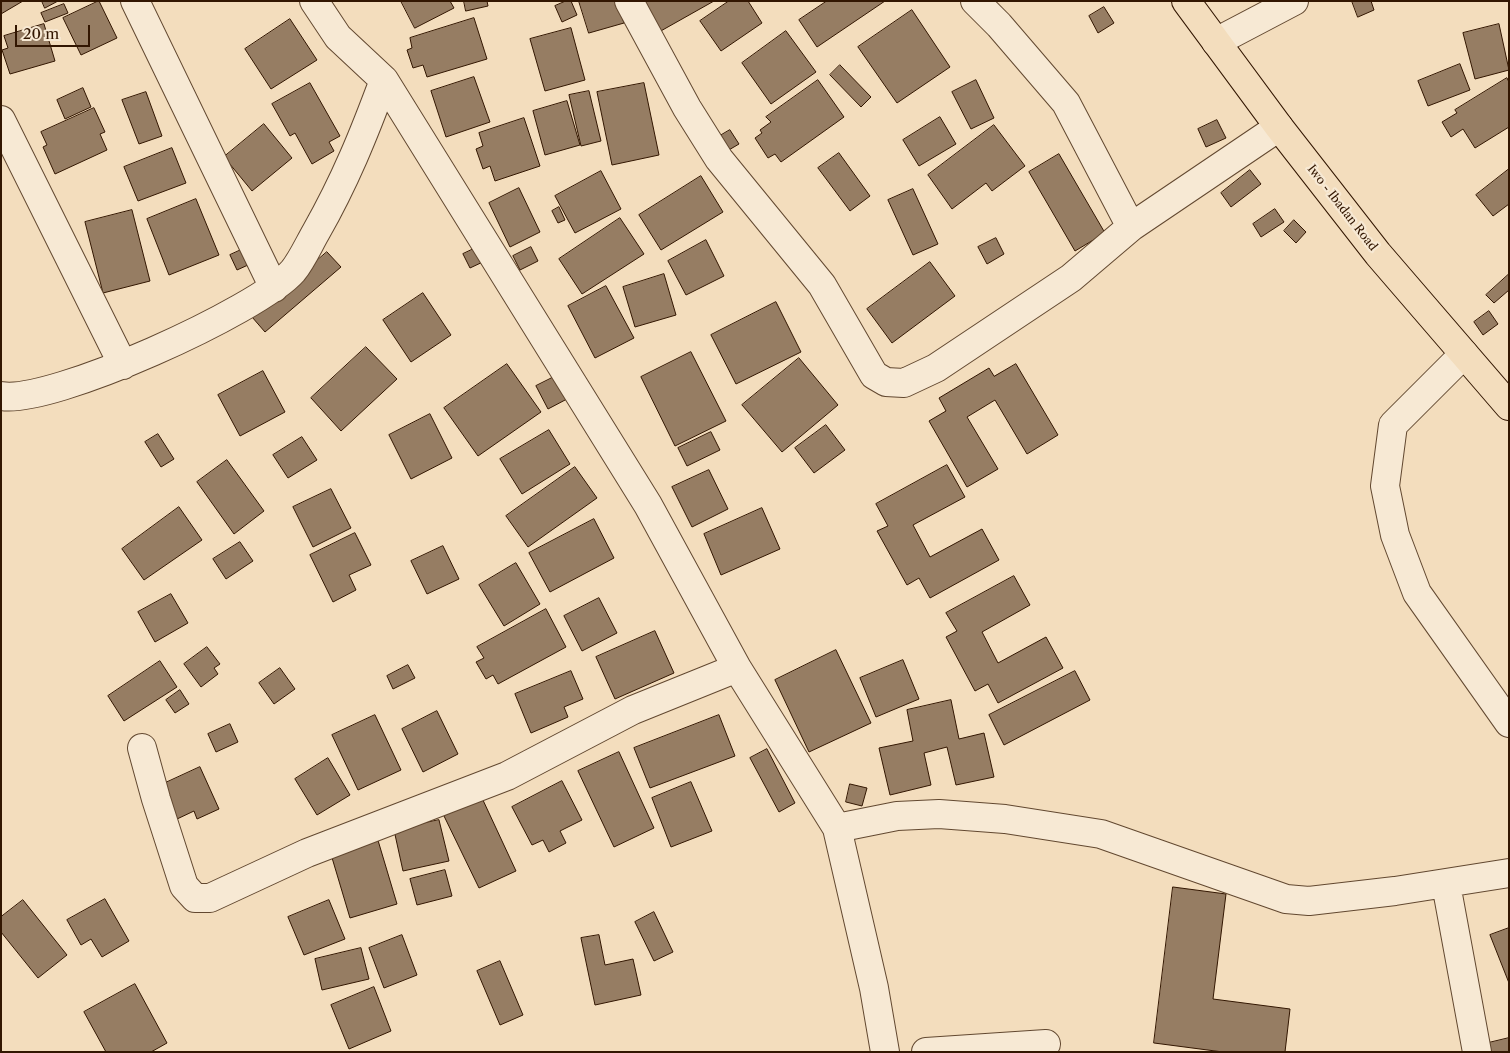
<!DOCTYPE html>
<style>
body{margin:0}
#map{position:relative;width:1510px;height:1053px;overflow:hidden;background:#f3ddbd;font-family:"Libre Caslon Text",serif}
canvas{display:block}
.frame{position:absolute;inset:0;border:2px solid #321601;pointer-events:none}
.scale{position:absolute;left:15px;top:25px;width:75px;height:22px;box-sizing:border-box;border:2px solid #321601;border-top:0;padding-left:6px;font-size:15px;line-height:18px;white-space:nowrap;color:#321601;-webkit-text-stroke:4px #f7e9d4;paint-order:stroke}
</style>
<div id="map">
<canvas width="1510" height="1053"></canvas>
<div class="frame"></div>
<div class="scale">20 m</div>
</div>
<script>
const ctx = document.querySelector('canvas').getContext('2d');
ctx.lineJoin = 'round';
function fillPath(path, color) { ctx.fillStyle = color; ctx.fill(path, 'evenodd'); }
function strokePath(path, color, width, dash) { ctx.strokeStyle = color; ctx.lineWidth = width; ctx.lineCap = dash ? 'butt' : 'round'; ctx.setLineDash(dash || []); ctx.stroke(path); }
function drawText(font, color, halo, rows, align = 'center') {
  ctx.font = font + ' "Libre Caslon Text",serif'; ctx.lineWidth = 4.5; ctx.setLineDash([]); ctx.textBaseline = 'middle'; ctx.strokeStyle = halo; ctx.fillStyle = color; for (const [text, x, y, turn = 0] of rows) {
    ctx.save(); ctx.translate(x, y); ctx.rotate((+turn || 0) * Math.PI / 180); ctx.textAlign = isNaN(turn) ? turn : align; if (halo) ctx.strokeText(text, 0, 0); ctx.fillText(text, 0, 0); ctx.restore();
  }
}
const building = new Path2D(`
 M1 1H23L1 14Z
 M42 1H58L45 8Z
 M99 1 117 38 81 55 63 18Z
 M401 1H450L454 8 415 28Z
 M464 1H487L488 6 466 11Z
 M566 1H571L577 15 562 22 555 6Z
 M579 1H617L624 23 589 33Z
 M638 1H714L659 32Z
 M729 1H748L762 23 721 51 700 21Z
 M827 1H885L817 47 799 20Z
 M1352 1H1371L1374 10 1358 17Z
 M64 4 68 13 45 22 41 13Z
 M1104 7 1114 23 1098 33 1089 16Z
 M912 10 950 67 897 103 858 47Z
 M474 18 487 59 427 77 423 65 413 68 407 50 412 48 410 38Z
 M290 19 317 60 271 89 245 49Z
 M44 24 55 61 10 74 2 50 8 48 4 36Z
 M1499 24 1509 70 1475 79 1463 33Z
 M571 28 585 80 545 91 530 39Z
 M786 31 816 72 771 104 742 63Z
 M1460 64 1470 90 1428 106 1418 81Z
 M840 65 871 97 861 107 830 75Z
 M474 77 490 122 446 137 431 91Z
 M1507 78 1509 82V127L1475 148 1463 129 1451 137 1442 122 1457 113 1455 110Z
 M818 80 844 117 781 162 775 154 768 158 755 138 762 133 760 130 771 122 766 117Z
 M976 80 994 118 971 129 952 92Z
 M310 83 340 136 329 142 334 151 312 164 295 133 290 136 272 104Z
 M644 83 659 155 612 165 597 92Z
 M83 88 91 107 65 119 57 100Z
 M589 91 601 141 581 146 569 95Z
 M146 92 162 136 139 144 122 100Z
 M567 101 580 145 545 155 533 111Z
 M94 108 105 132 100 134 107 150 55 174 43 147 47 145 41 132Z
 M940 117 956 144 919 166 903 140Z
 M524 118 540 166 495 181 490 166 483 169 476 149 483 146 479 133Z
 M1217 120 1226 138 1206 147 1198 129Z
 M264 124 292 158 252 191 224 157Z
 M994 125 1025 166 992 191 986 183 952 209 928 175Z
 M730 130 739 144 722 154 713 140Z
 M172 148 186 183 138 201 124 167Z
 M839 153 870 196 850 211 818 168Z
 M1059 154 1105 233 1075 251 1029 172Z
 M1509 169V204L1493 216 1476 195Z
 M1250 170 1261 184 1231 207 1221 193Z
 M601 171 621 209 575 233 555 196Z
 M701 176 723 212 661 250 639 215Z
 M519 188 540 232 510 247 489 203Z
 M913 189 938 244 913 255 888 200Z
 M196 199 219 255 169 275 147 219Z
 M559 207 565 220 558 223 552 211Z
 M1275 209 1284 222 1261 237 1253 224Z
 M132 210 150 281 103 293 85 222Z
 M620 218 644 254 582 294 559 259Z
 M1294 220 1306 232 1296 243 1284 231Z
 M996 238 1004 254 987 264 978 247Z
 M706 240 724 276 686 295 668 261Z
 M480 246 487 260 470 268 463 254Z
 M531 247 538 261 520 270 513 256Z
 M241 250 248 265 237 270 230 255Z
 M327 252 341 267 265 332 252 317Z
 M930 262 955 296 892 343 867 309Z
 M664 274 676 315 635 327 623 287Z
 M1509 274V290L1494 303 1486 295Z
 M606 286 634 338 595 358 568 306Z
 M423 293 451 335 411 362 383 320Z
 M776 302 801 352 736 384 711 335Z
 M1489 311 1498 324 1483 335 1474 322Z
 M366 347 397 379 341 431 311 398Z
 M691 352 726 421 675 446 641 377Z
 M799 358 838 405 782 452 742 405Z
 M507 364 541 412 478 456 444 408Z
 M1016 364 1058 435 1027 454 995 400 967 417 998 469 967 487 929 421 946 411 939 398 989 368 994 376Z
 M263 371 285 412 240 436 218 395Z
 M554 377 567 399 548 409 536 386Z
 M430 414 452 458 411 479 389 435Z
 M826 425 845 450 814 473 795 448Z
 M549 430 570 464 522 494 500 459Z
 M711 432 720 450 687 466 678 448Z
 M158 434 174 459 161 467 145 442Z
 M302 437 317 460 288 478 273 455Z
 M227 460 264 511 234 534 197 482Z
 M947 465 965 497 913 525 930 557 982 529 999 560 930 598 919 578 907 585 877 531 888 526 876 504Z
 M575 467 597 498 528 547 506 516Z
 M709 470 728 509 692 527 672 487Z
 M331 489 351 528 313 547 293 507Z
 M179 507 202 540 144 580 122 549Z
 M762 508 780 549 721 575 704 534Z
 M594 519 614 558 550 592 529 553Z
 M355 533 371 565 349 575 356 590 333 602 310 555Z
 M240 542 253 561 226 579 213 559Z
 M443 546 459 579 427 594 411 561Z
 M516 563 540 604 504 626 479 585Z
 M1014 576 1030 605 982 632 998 663 1046 637 1063 668 998 703 988 684 975 691 946 637 957 631 946 613Z
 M171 594 188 623 155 642 138 612Z
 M599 598 617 633 582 651 564 616Z
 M546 609 566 647 498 684 493 675 486 679 476 662 484 658 477 647Z
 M655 631 674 673 615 699 596 657Z
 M207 647 220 664 214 668 218 674 201 687 184 664Z
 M836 650 871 723 809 752 775 680Z
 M903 660 919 699 876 717 860 678Z
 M160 661 177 687 124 721 108 696Z
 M408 665 415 678 393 689 387 676Z
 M280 668 295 689 274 704 259 683Z
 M571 671 583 699 564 707 568 717 531 733 515 694Z
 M1075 671 1090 700 1004 745 989 715Z
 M180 690 189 704 175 713 166 700Z
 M951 700 959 739 984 733 994 777 956 785 947 747 924 753 931 785 890 795 879 748 913 741 907 710Z
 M437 711 458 754 423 772 402 729Z
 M375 715 401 770 358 790 332 735Z
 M719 715 735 756 650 788 634 748Z
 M230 724 238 742 216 752 208 734Z
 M767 749 795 803 779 812 750 758Z
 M619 752 654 828 614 847 578 771Z
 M328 758 350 795 317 815 295 779Z
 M200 767 219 809 197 819 194 811 177 819 161 785Z
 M562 781 582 820 560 831 566 843 549 852 543 840 532 845 512 807Z
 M691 782 712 831 671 847 652 798Z
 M850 784 867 788 862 806 846 802Z
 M482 798 516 871 479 888 444 816Z
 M439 820 449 861 403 871 394 830Z
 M377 837 397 904 350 918 330 851Z
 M445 870 452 896 417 905 410 879Z
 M1173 887 1226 894 1213 999 1290 1009 1285 1052H1223L1154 1043Z
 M105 899 129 941 102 957 91 939 81 945 67 920Z
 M23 900 67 955 38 978 1 932V917Z
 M329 900 345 939 304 955 288 917Z
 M654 912 673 952 654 961 635 922Z
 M1509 928V983L1490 935Z
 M402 935 417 975 384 988 369 948Z
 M599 935 605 965 633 959 641 995 595 1005 581 938Z
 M361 948 369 979 322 990 315 959Z
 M500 961 523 1015 500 1025 477 971Z
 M135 984 167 1043 151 1052H106L84 1012Z
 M374 987 391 1031 349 1049 331 1005Z
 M1509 1038V1052H1481L1480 1045Z`);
const minor = new Path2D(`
 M135 1 274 288
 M629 1 687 108 719 159 822 285 874 375 886 382 904 383 936 368 1071 278 1131 227 1279 127
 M975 1 999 25 1066 103 1131 227
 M1216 42 1294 1
 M384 80 648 505 737 668 837 828 874 988 885 1052
 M1 120 123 365
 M1464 354 1393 425 1385 486 1395 535 1417 593 1509 723
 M1 396C51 405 259 310 293 271 302 260 309 244 316 232 345 181 364 134 384 80L338 37 314 1
 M142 748 156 799 184 886 195 898H210L307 853 507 776 633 710 737 668
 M837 828 897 816 939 814 1005 819 1101 834 1286 899 1309 901 1395 891 1509 873
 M1446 884 1477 1052
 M926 1052 1046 1044`);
const major = new Path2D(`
 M1186 1 1279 127 1378 254 1509 406`);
const streetNames = [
 ["Iwo - Ibadan Road",1342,208,52]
];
fillPath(building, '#967d63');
strokePath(building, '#321601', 1);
strokePath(minor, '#624830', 30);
strokePath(major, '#321601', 30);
strokePath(minor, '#f7e9d4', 28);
strokePath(major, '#f3ddbd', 28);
drawText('12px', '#321601', '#f7e9d4', streetNames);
</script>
